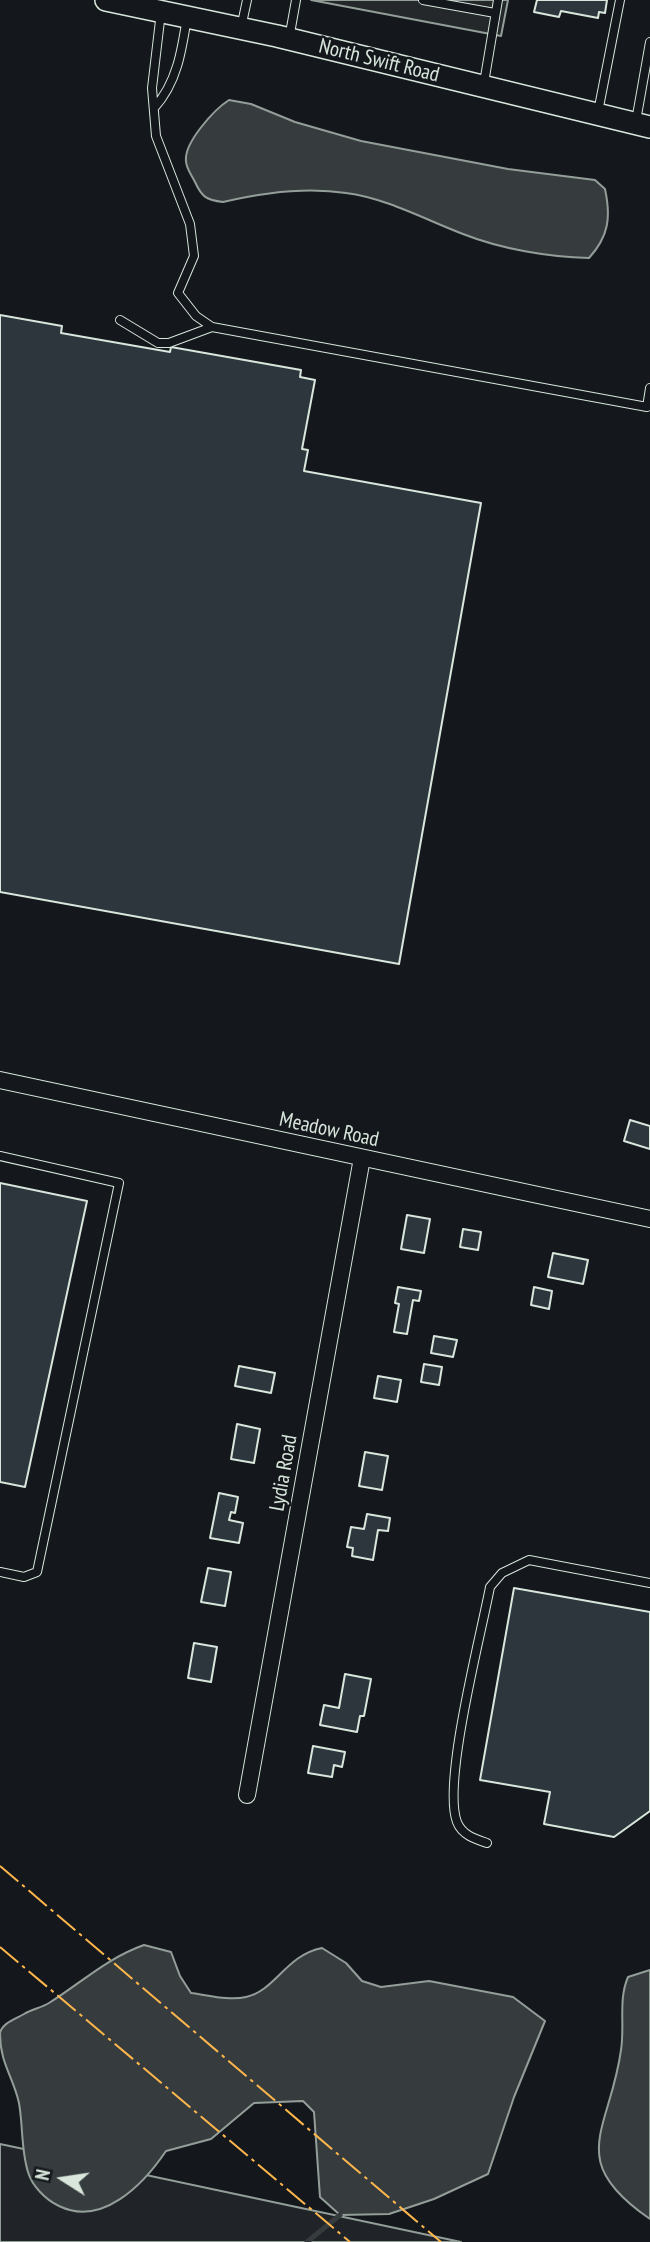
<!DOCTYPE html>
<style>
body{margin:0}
#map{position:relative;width:650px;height:2242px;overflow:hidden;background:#14181c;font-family:"PT Sans Narrow",sans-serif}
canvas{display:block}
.north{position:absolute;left:28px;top:2144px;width:70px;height:70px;-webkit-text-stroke:5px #14181c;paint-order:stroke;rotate:282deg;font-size:19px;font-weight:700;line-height:28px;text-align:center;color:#d8e6dc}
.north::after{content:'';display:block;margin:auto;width:24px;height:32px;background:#d8e6dc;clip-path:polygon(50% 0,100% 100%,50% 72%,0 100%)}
</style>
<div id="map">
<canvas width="650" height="2242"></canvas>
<div class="north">N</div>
</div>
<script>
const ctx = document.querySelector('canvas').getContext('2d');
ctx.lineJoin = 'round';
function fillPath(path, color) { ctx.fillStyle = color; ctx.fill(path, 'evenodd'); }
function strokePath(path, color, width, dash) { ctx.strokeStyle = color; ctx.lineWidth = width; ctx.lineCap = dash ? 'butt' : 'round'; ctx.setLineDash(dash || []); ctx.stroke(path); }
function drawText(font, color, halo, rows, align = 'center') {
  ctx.font = font + ' "PT Sans Narrow",sans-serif'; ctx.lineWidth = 5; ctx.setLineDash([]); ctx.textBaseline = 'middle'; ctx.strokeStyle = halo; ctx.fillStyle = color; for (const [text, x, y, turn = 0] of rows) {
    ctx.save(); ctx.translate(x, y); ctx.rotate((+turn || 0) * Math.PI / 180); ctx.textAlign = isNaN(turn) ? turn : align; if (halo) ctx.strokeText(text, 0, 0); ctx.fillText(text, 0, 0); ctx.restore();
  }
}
const green = new Path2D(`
 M0 2144 461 2242H0Z`);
const parking = new Path2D(`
 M311 0H508L501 36Z`);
const water = new Path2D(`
 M229 100 251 104 295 122 361 141 508 169 595 180 605 189C611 217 609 236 589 258 548 257 501 249 463 234 426 220 386 198 346 193 307 187 261 193 223 202 206 200 202 197 195 182 192 176 186 168 186 161 184 142 215 109 229 100Z
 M144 1945 171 1952 180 1976 191 1993C208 1995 229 2001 246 1997 275 1991 286 1955 322 1948L346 1963 362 1981 381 1987 429 1981 513 1997 545 2021 514 2097 488 2174 434 2199 389 2214 340 2215 320 2197 314 2112 303 2101 254 2103 211 2139 166 2151C143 2185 102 2227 59 2206 46 2200 32 2186 28 2172 21 2150 23 2125 19 2103 13 2076 0 2064 0 2033 2 2023 16 2019 24 2014 32 2009 41 2008 49 2003 81 1983 107 1958 144 1945Z
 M650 1970V2219C564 2160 610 2131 621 2050 625 2025 618 2000 628 1977Z`);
const stream = new Path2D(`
 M307 2242 340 2215`);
const building = new Path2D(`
 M537 0H607L605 13 599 12 598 18 561 11 559 17 534 12Z
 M0 315 62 326 61 333 170 352 171 347 301 370 300 377 315 380 302 449 308 450 304 471 481 503 399 964 0 892Z
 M630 1120 650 1126V1149L624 1141Z
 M0 1183 87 1201 25 1487 0 1482Z
 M407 1215 430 1219 424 1253 401 1249Z
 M463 1229 481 1232 478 1250 460 1247Z
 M553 1253 588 1260 583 1284 548 1277Z
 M398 1287 421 1291 419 1301 413 1300 407 1334 394 1332 399 1304 395 1303Z
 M534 1287 552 1291 549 1309 531 1305Z
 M434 1336 457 1340 453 1357 431 1353Z
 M424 1364 442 1367 439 1385 421 1382Z
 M239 1366 275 1373 271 1393 235 1386Z
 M378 1376 401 1380 397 1402 374 1398Z
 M237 1424 260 1429 254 1463 231 1459Z
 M365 1452 388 1456 382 1490 359 1486Z
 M219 1493 238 1497 235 1513 231 1512 229 1520 243 1523 239 1543 210 1538Z
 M367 1514 390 1518 388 1531 378 1530 373 1560 352 1556 353 1548 347 1547 351 1527 364 1529Z
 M208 1568 231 1572 225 1606 201 1602Z
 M514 1588 650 1612V1811L614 1837 544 1824 550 1792 480 1780Z
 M194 1643 217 1647 211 1682 188 1678Z
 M345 1674 371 1679 364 1716H360L357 1732 320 1725 324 1705 339 1708Z
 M313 1746 345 1752 342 1767 334 1765 332 1777 308 1773Z`);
const lane = new Path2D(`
 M423 0 495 13
 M161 12 152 88 156 136 190 224 194 256 178 293 196 316 212 327 647 407 650 388
 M241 28 247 0
 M289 39 296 0
 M484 83 498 0
 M154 108C177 83 182 50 187 17
 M598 112 620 0
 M636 121 650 42
 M120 320 158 343H169L212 327
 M0 1156 119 1183 37 1572 24 1577 0 1572
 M487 1843C475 1839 462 1835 457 1822 442 1783 481 1635 490 1587L502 1573 529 1560 650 1583`);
const street = new Path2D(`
 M0 1080 650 1219
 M247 1795 362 1158`);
const secondary = new Path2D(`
 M106 0 277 36 650 127`);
const power = new Path2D(`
 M0 1866 441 2242
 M0 1947 350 2242`);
const streetNames = [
 ["North Swift Road",379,61,14],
 ["Meadow Road",329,1130,12],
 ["Lydia Road",284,1473,-80]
];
fillPath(green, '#202428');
strokePath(green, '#939e99', 2);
fillPath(parking, '#24282b');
strokePath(parking, '#939e99', 2);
fillPath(water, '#363b3e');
strokePath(water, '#939e99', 2);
strokePath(stream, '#363b3e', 5);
fillPath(building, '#2c363c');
strokePath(building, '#d8e6dc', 2);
strokePath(lane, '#d8e6dc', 10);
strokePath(street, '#d8e6dc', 18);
strokePath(secondary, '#d8e6dc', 24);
strokePath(lane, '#14181c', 8);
strokePath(street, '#14181c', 16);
strokePath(secondary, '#14181c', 21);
strokePath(power, '#ffb74d', 2, [24, 5, 3.5, 5]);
drawText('21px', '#d8e6dc', '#14181c', streetNames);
</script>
